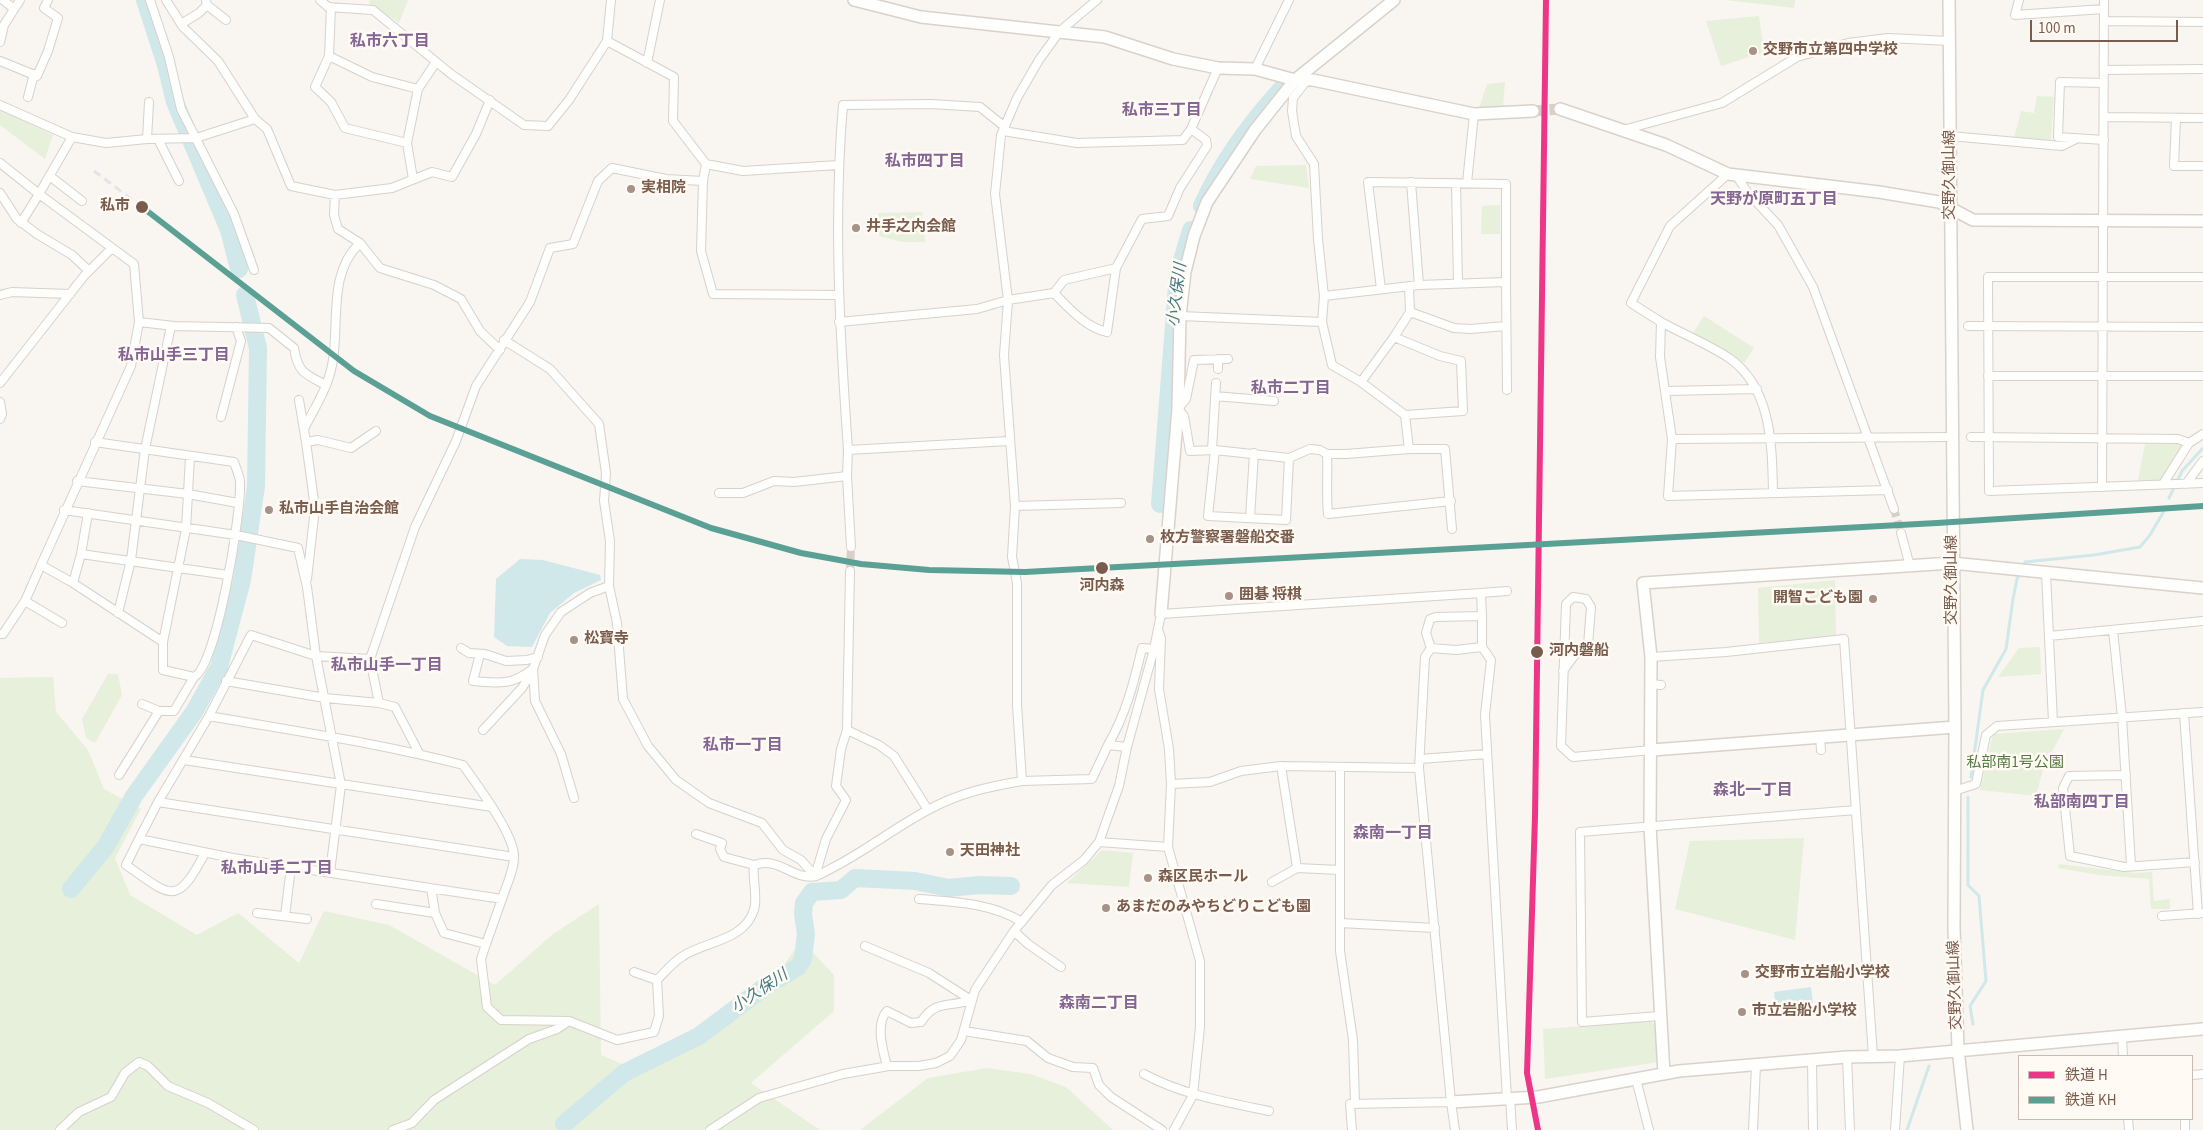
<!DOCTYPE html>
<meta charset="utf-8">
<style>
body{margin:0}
#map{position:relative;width:2203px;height:1130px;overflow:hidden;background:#f9f5f0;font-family:"Source Sans 3","Noto Sans JP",sans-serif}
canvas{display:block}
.legend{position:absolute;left:2018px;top:1055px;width:175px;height:65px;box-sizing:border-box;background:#fffaf3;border:1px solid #cabbb1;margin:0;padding:6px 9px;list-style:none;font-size:15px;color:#7a5c4d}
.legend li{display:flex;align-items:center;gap:10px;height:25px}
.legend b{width:25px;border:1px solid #cabbb1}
.scale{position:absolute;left:2030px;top:20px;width:148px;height:22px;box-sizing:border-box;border:2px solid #7a5c4d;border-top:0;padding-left:6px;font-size:15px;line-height:18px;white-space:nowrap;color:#7a5c4d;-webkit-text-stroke:4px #fffaf3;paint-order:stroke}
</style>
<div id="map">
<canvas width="2203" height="1130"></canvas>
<ul class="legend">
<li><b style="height:6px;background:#ee3689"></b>鉄道 H</li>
<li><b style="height:6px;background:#5ba094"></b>鉄道 KH</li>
</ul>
<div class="scale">100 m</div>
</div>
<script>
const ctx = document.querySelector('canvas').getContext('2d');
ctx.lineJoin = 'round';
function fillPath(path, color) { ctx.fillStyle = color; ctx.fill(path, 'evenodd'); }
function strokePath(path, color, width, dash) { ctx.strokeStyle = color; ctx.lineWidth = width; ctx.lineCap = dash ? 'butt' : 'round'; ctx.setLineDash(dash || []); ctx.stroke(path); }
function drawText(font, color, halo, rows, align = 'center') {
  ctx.font = font + ' "Source Sans 3","Noto Sans JP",sans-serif'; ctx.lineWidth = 5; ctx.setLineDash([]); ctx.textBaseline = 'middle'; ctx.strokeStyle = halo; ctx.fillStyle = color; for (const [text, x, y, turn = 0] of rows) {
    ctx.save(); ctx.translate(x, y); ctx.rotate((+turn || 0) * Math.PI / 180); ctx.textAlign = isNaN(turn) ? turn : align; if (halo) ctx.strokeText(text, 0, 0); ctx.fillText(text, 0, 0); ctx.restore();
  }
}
const green = new Path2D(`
 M370 0H408L399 23 369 4Z
 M1725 0H1795L1794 8Z
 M1759 16 1764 52 1721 66 1706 21Z
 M1505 82 1503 106 1479 108 1487 84Z
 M2037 96 2054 97 2051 140 2014 138 2021 111 2034 113Z
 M0 109 53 135 45 159 0 125Z
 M1306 165 1309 188 1250 179 1256 166Z
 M1500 205V234H1481L1482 206Z
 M922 212 925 242H903L879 236 878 213Z
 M1704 316 1754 348 1744 363 1693 333Z
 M2145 444H2183L2161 480H2138Z
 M1835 580 1836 636 1759 643 1758 588Z
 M2040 647 2041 674 1998 677 2019 648Z
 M108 674H118L122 695 95 743 86 738 82 719Z
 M53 677 56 712 88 750 104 789 141 809 115 858 130 895 197 935 238 913 299 963 324 911 389 925 495 985 553 934 599 904 601 1055 641 1072 739 996 782 968 801 940 834 975V1011L751 1083 820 1130H0V678Z
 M2064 729 2043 769 2036 796 1980 790 1993 734Z
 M1804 838 1795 940 1675 909 1690 841Z
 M1102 850 1133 853 1129 887 1067 883Z
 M2059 864 2135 873 2152 872 2154 901 2170 899V909H2151L2149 879 2099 875 2058 868Z
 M1650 1021 1657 1026 1659 1062 1545 1079 1543 1029Z
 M987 1068 1030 1074 1066 1087 1113 1130H860L928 1078Z`);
const water = new Path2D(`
 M520 559 543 560 600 575 601 580 574 593 550 613 532 647 507 646 494 637 496 579Z
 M1811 987 1813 1004 1776 1009 1774 992Z`);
const stream = new Path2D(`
 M2169 498 2182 471 2203 448
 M1971 777 1983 690 2006 649 2013 599 2017 579 2025 562 2094 555 2140 547 2150 535 2164 511
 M1968 797V885L1979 896 1986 981 1970 1006 1973 1024
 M1907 1130 1929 1066`);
const river = new Path2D(`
 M145 0 166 65 175 102 229 230 239 269
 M1202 206C1222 161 1251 122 1284 86
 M1160 504 1178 274 1191 230
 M71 889 106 846 134 796 194 712 219 667 242 580 256 486 258 348 245 295
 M564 1124 624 1073 699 1036 767 985 798 967 803 959 806 934 803 914 804 903 812 892 841 890 855 878 915 881 949 888 979 885 1011 886`);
const streetTunnel = new Path2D(`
 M1894 509 1901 533
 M850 571 851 547`);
const secondaryTunnel = new Path2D(`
 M1533 111 1560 109`);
const street = new Path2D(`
 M3 0 14 9
 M150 0 169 57 181 109 234 214 254 270
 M166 0 183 27 218 61 255 119
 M320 0 328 7 373 10 451 74 524 125 548 126 569 100 607 41 611 0
 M1097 0 1060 31 1039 60 1017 98 1001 135 995 194 1008 300 1004 355 1015 506 1012 557 1017 583V705L1022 781 1092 779 1108 745 1127 747
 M2019 0 2015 15 2104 9
 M207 5 226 20
 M331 7 329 56 315 87 331 102 345 128 407 143
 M2104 21 2203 22
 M181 24 199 13 207 5 206 0
 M607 41 674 77 673 121 706 164 703 181 701 251 713 294 838 295
 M0 42 4 25 20 0
 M329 56 372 77 418 89
 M0 61 37 76 48 51 58 18 44 8 48 0
 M647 63 660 0
 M1255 69 1289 0
 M2104 70 2203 69
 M1307 80 1293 98 1292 111 1296 136 1314 164 1318 239 1324 296
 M28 97 34 74
 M0 105 72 137 106 143 147 139 196 138 255 119 267 129 291 186 335 195 392 188 432 172 452 177 476 134 490 100
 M2104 117 2203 118
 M2176 118 2174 166H2203
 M1623 130 1722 103 1797 57 1848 43 1888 38 1950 41
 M1003 131 1077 143 1183 140 1191 129 1218 68
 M1950 136 2062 146 2076 139
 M72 137 39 194 134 264 139 322 131 366 41 565 73 583 163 642 186 529 190 457
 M147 139 149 102
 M158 139 179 181
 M2104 140 2058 137 2060 82 2104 83
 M0 163 39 194 21 223
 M706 164 743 171 838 165
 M1736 175 1748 193 1778 225 1813 287 1894 509
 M51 177 82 201
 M413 179 407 143 418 89 436 62
 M1411 182 1419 285
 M1456 183 1458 283
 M1467 183 1474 114
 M0 193 17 219 37 234 72 255 89 271
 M335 195 334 215 338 229 360 243 380 268 434 285 461 299 480 331 500 350
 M2203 277H1988L1989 491 2203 483
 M1506 282 1507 390
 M1381 289 1368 182 1506 184V282L1419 285 1324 296 1322 322 1332 365 1361 382 1405 415 1409 449
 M1054 293C1069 308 1085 327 1107 332L1116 268 1142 219 1168 216 1180 188 1207 146 1206 140 1191 129
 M0 295 12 292 70 294
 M1410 312 1454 328 1470 329 1506 326
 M1180 316 1322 322
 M139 322 174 326 269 328 294 348C298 373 305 374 326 385
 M839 322 977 309 1008 300 1054 293 1064 280 1116 268
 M1661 322 1631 303 1670 226 1728 174
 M1968 326 2203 327
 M1394 337 1410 312 1409 286
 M504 340 550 369 599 424 606 473 604 501 610 541 609 586 617 623 623 699 648 746 676 780 709 803 762 823 783 850 801 860 815 876
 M1228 359 1194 360 1186 399 1178 409 1184 416 1190 451 1215 450 1289 458 1310 449 1320 450 1327 454H1346L1409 449H1445L1452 529
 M1218 369V359
 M1988 376H2203
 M1361 382 1394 337 1440 356 1461 361 1463 411 1405 415
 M0 383 84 276 112 248
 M1667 391 1757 389
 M1215 396 1274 401
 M299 400 306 442 318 440 351 448 376 431
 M0 402 2 414 0 419
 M221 417 241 341 236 327
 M304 429C312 412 324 395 329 377 343 335 324 276 360 243
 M1971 437 2178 439 2189 443 2163 484
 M1672 439 1952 437
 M95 442 234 462C236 468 239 475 240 481 242 510 217 666 194 677
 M306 442 315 508 307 579
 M2189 443 2203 434
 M848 450 1009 441
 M1212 450 1216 383
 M1215 450 1208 516 1286 520 1289 458
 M1327 454C1328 474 1326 494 1328 514L1451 501
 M77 481 188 494 238 503
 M2186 484 2203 461
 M2102 487 2104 0
 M1773 492C1772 446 1772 388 1729 358 1708 344 1683 334 1661 322L1660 357 1672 439 1668 496 1888 490
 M719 493H743L774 481 794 482 847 476
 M1015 506 1121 503
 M64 510 236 535 298 548 307 587 316 656 370 659
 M1250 518 1254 453
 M1901 533 1910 566
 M851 547 847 476 848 450C840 335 833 221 843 105L931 104 980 107 1005 127
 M81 554 228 575
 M850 571 847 730 879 745 894 756 928 810
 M2046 573 2053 722
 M73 583 81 554 88 513
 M1481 593 1507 591
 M25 601 62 623
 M118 613 131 560 145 449 171 326
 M1158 630 1161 638 1159 689 1169 749 1171 784 1168 847 1200 961V1027L1193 1095 1174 1130
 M2113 630 2122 717 2131 865
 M0 634H3L25 601 41 565
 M2049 636 2203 621
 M1482 647 1491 660 1485 715 1507 1099
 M461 648 469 653 485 654 506 661 527 660 538 657
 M1431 648 1456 650 1482 647V616L1436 617 1430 619 1426 633 1431 648 1425 657 1419 768 1451 1102 1455 1130
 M480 654 473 681C501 683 510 686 533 669
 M1651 657 1726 652 1844 639 1873 1056
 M1563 671 1574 656 1588 645 1591 607 1586 599 1573 597 1566 604 1561 746 1573 757 1652 750
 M226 681 325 698 379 703
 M1650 684 1661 685
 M142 704 159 711
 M2184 713 2198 914
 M209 716C294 731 380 743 463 765 477 785 512 831 514 855 515 868 506 886 502 899L233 858 139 839 158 802 209 716 251 635 316 656 341 785 330 872
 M483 730 522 688 532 672
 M1820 737 1821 750
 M1108 745C1126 714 1134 682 1142 648L1154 649
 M419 753 395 707 379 703 370 659 415 527 456 441 476 386 530 302 550 248 573 244 598 181 612 168 666 179 703 181
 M1420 759 1487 754
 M184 760 492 807
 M1281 766 1297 868
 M1340 768V951L1353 1040 1355 1103
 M119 775 159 711H174L194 677 163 670V642
 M2126 775 2069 776 2063 788 2070 856 2124 867 2195 862
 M1171 784 1210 782 1241 771 1281 766 1419 768
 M1954 791 1976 784 1986 735 1997 726 2203 712
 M574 798 561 754 535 701 533 669 545 635 561 612 590 593 609 586
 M158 802 514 857
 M696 834 722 843 720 849 724 857 754 865
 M139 839 126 865C171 896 176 908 205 853
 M1099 842 1168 847
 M815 876 826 839 846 800 836 786 841 749 847 730
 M1272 882 1297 868 1340 870
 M431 888 435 913 444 933 486 944 502 899
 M919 899C955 902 991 903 1022 922
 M376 904 435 913
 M257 913 307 919
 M285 916 291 867
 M2162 916 2203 913
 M1340 923 1435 928
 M1014 931 1028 944 1061 967
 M486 944 481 959 487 1007 501 1020 569 1021 617 1040 654 1032 659 1016 657 980C665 972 673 962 683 956 706 941 744 941 754 910 758 897 752 879 754 865 780 856 793 881 816 876 822 874 830 869 836 866 868 849 896 827 928 810 959 793 987 787 1022 781
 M865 946 929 973 971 1000
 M634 972 657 980
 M1659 1016 1582 1022 1580 832 1856 810
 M964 1031 1027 1041 1048 1058 1073 1067 1093 1068 1099 1085 1111 1097 1162 1130
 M2122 1036 2123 1056
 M1847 1057 1850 1130
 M1812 1061 1813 1130
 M887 1066C883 1051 875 1024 887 1011L911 1023 921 1022C936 999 948 1008 971 1000
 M1144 1074C1183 1095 1226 1102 1269 1111
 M2192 1075 2203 1074
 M1636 1079 1649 1130
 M1510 1098 1512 1130
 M2128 1119 2129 1130
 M2185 1119V1130
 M60 1130 79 1112 111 1097 125 1073 139 1062 148 1066 168 1086 208 1103 254 1130
 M393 1130 412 1123 434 1100 529 1039 557 1029 569 1021
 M710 1130 759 1098 843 1074 889 1066H919L936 1063 950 1056 961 1040 975 990 1014 931 1052 885 1084 860 1099 842 1119 786 1127 747 1154 649 1161 614 1481 593 1482 616
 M1352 1130 1350 1104 1451 1102
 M1753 1130 1756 1066
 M1895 1130 1900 1056`);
const secondary = new Path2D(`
 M854 0 921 17 1105 37 1173 59 1218 68 1255 69 1295 80H1313L1474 114 1533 111
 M1949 0 1955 727 1954 928 1958 1049 1967 1130
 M1560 109 1666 145 1728 174 1879 192 1939 202 1973 220 2203 221
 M1161 614 1178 409 1180 316 1185 272 1194 236 1207 202 1255 130 1295 80 1394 0
 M1652 750 1955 727
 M1664 1074 1650 826 1651 657 1643 583 1952 563 2203 588
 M1451 1102 1538 1097 1679 1071 1847 1057 1900 1056 2203 1029`);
const rail = new Path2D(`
 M94 171 142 207`);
const rail1 = new Path2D(`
 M1538 1130 1527 1073 1535 816 1546 0`);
const rail2 = new Path2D(`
 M142 207 354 371 430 416 711 528 801 553 861 564 929 570 1025 572 1937 523 2203 506`);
const markers = [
 [1753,51,5,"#a69286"],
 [631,189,5,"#a69286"],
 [142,207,7,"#7a5c4d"],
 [856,228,5,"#a69286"],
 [269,510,5,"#a69286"],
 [1150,539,5,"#a69286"],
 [1102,568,7,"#7a5c4d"],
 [1229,596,5,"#a69286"],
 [1873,599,5,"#a69286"],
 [574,640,5,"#a69286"],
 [1537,652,7,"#7a5c4d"],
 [950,852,5,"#a69286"],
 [1148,878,5,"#a69286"],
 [1106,908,5,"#a69286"],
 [1745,974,5,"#a69286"],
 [1742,1012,5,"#a69286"]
];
const poiNames = [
 ["交野市立第四中学校",1763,51],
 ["実相院",641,189],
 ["井手之内会館",866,228],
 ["私市山手自治会館",279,510],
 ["枚方警察署磐船交番",1160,539],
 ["囲碁 将棋",1239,596],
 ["開智こども園",1863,599,"right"],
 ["松寶寺",584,640],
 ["天田神社",960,852],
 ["森区民ホール",1158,878],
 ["あまだのみやちどりこども園",1116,908],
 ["交野市立岩船小学校",1755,974],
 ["市立岩船小学校",1752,1012]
];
const streetNames = [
 ["交野久御山線",1951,175,-90],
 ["交野久御山線",1953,580,-90],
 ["交野久御山線",1956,985,-92]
];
const stopNames = [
 ["私市",130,207],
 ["河内森",1102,587,"center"],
 ["河内磐船",1549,652,"left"]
];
const parkNames = [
 ["私部南1号公園",2015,764]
];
const neighbourhoodNames = [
 ["私市六丁目",390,42],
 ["私市三丁目",1162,111],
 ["私市四丁目",925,162],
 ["天野が原町五丁目",1774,200],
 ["私市山手三丁目",174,356],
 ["私市二丁目",1291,389],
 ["私市山手一丁目",387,666],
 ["私市一丁目",743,746],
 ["森北一丁目",1753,791],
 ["私部南四丁目",2082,803],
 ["森南一丁目",1393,834],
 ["私市山手二丁目",277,869],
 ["森南二丁目",1099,1004]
];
const waterNames = [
 ["小久保川",1178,295,-83],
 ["小久保川",760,992,-34]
];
fillPath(green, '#e7f0db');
fillPath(water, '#d0e8ea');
strokePath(stream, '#d0e8ea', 3);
strokePath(river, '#d0e8ea', 18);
strokePath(streetTunnel, '#d9cfc7', 8, [8, 4]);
strokePath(secondaryTunnel, '#d9cfc7', 11, [11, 5.5]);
strokePath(street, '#d7d1cb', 10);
strokePath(secondary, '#d9d2cb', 14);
strokePath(street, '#fefefd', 8);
strokePath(secondary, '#fefefd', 11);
strokePath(rail, '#e6e3e7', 3, [8, 5]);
strokePath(rail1, '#ee3689', 6);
strokePath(rail2, '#5ba094', 6);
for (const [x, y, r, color] of markers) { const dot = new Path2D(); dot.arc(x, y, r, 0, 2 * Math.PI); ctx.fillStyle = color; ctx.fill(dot); strokePath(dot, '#fffaf3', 2); }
drawText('bold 15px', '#7a5c4d', '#fffaf3', poiNames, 'left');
drawText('15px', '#7a5c4d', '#fffaf3', streetNames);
drawText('bold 15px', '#7a5c4d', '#fffaf3', stopNames, 'right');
drawText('15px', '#537a41', '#fffaf3', parkNames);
drawText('bold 16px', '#846695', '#fffaf3', neighbourhoodNames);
drawText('italic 16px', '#437c86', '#fffaf3', waterNames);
</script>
